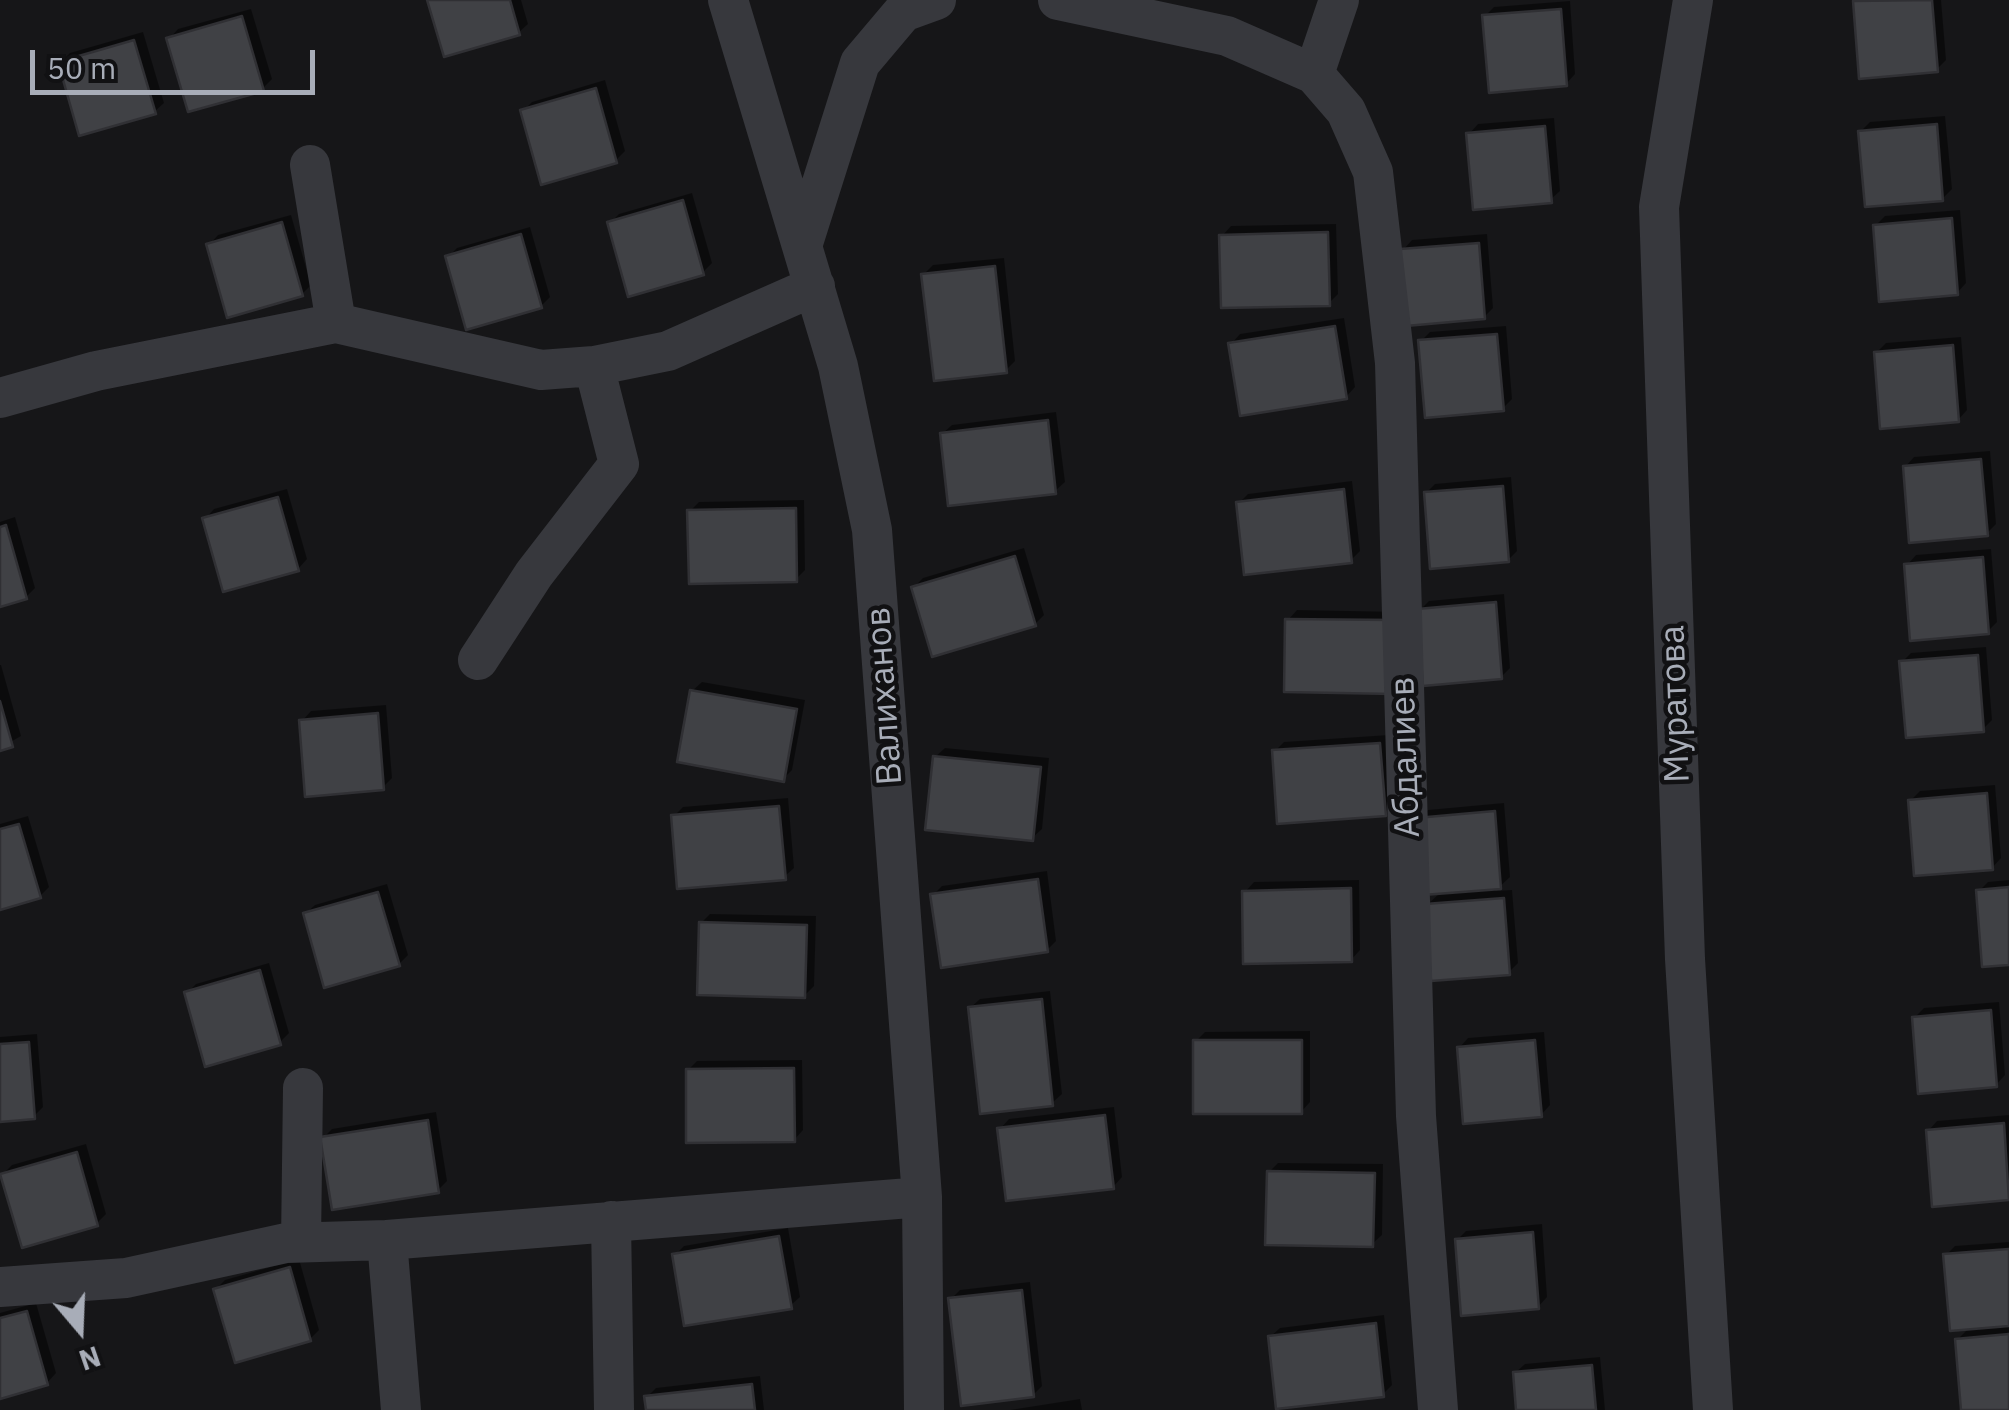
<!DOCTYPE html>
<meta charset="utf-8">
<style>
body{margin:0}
#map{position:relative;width:2009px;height:1410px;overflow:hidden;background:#161618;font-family:"IBM Plex Sans",sans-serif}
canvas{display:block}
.north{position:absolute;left:30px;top:1280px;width:100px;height:100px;-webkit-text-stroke:8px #111113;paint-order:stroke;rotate:161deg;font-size:28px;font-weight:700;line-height:40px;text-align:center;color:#a8adb8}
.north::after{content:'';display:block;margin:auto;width:35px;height:45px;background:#a8adb8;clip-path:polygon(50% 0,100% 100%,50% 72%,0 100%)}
.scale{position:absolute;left:30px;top:50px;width:285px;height:45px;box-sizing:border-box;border:5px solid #a8adb8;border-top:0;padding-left:12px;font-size:30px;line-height:35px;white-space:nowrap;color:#a8adb8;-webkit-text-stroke:8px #111113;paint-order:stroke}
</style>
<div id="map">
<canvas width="2009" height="1410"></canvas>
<div class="north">N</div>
<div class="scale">50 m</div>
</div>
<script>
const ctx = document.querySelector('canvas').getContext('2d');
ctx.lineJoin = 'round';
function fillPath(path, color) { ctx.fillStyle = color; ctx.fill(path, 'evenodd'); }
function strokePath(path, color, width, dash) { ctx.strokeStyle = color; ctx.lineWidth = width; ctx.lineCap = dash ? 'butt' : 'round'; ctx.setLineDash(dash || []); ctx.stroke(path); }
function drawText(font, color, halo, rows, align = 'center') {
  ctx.font = font + ' "IBM Plex Sans",sans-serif'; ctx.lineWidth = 9; ctx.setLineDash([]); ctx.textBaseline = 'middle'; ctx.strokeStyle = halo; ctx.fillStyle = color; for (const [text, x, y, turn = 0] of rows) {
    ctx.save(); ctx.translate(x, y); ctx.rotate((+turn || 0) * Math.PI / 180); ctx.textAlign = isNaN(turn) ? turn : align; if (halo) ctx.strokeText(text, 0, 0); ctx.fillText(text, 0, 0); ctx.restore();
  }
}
const shadow = new Path2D(`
 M430 0H521L528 24 518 33Z
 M1858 0H1941L1946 60 1937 69Z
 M1570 1 1575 74 1566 84 1485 16 1494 7Z
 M251 9 272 79 263 88 169 39 178 29Z
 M143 32 164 103 154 112 61 62 70 53Z
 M605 80 625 151 616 160 523 111 532 102Z
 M1945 116 1952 189 1942 199 1861 131 1870 122Z
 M1554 118 1560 191 1550 200 1469 134 1478 124Z
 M692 193 712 263 703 272 610 223 619 214Z
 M1960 210 1966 283 1957 293 1875 226 1885 216Z
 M291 215 311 285 302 294 209 245 218 235Z
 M1336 224 1338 294 1329 303 1222 236 1231 226Z
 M530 227 550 297 541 306 448 257 457 248Z
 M1487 234 1493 308 1484 317 1403 250 1412 240Z
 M1004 258 1015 361 1006 370 924 274 933 265Z
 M1344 318 1355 387 1346 397 1231 344 1240 334Z
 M1506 326 1512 399 1503 408 1421 341 1430 332Z
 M1961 337 1967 410 1958 420 1876 353 1886 343Z
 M1056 412 1065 482 1055 491 942 434 952 425Z
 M1990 451 1996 524 1987 533 1905 467 1914 457Z
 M1511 477 1517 551 1508 560 1426 493 1435 484Z
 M1352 481 1360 551 1351 560 1239 503 1248 494Z
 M287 489 307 559 298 569 205 519 214 509Z
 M804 500 805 570 796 579 690 511 699 502Z
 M15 517 35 588 26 597 0 605V522Z
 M1024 548 1044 615 1035 624 914 587 923 578Z
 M1991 549 1997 622 1988 631 1907 565 1916 555Z
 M1504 594 1510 668 1501 677 1420 610 1429 601Z
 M1297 610 1402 612 1392 692 1288 620Z
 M1986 647 1992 720 1983 729 1902 662 1911 653Z
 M1 665 21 736 0 748V665Z
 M702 682 805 700 792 770 783 779 692 691Z
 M386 705 392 778 383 787 302 721 311 711Z
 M1389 735 1394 804 1384 814 1275 751 1284 742Z
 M945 748 1049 758 1042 829 1032 838 935 757Z
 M1995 785 2001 858 1992 868 1910 801 1920 791Z
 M788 798 794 868 784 877 674 816 683 807Z
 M1504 803 1510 877 1495 891 1512 890 1518 963 1509 972 1427 905 1442 891 1419 819 1428 810Z
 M28 816 49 887 40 896 0 907V824Z
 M1047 871 1056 941 1047 950 933 895 942 886Z
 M1359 880 1360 950 1351 960 1245 892 1254 882Z
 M2009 880V962L1979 891 1988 882Z
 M387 884 408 955 399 964 305 914 315 905Z
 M710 914 816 916 814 986 804 996 701 923Z
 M269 963 289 1033 280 1042 187 993 196 984Z
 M1050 991 1062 1094 1052 1103 970 1008 980 999Z
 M1999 1002 2005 1075 1996 1085 1915 1017 1924 1008Z
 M1310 1031V1102L1301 1112 1196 1041 1205 1032Z
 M1544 1032 1550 1105 1541 1115 1459 1048 1468 1038Z
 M37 1034 43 1107 34 1116 0 1119V1037Z
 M802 1060 803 1130 794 1140 688 1070 697 1061Z
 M1114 1107 1122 1177 1113 1187 1000 1129 1009 1119Z
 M436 1112 447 1181 438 1190 323 1138 332 1129Z
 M2009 1115V1197L1934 1204 1928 1131 1937 1121Z
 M86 1144 106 1214 96 1224 3 1174 12 1165Z
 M1278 1163 1383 1164 1382 1235 1372 1244 1269 1172Z
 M1542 1224 1547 1297 1538 1307 1457 1240 1466 1231Z
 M788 1228 800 1297 790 1306 675 1255 684 1246Z
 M2009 1242V1409L1963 1410 1957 1340 1970 1327 1946 1255 1955 1246Z
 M299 1259 319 1330 310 1339 216 1289 225 1280Z
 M1030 1282 1042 1386 1033 1395 951 1299 960 1290Z
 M36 1303 56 1373 47 1383 0 1396V1313Z
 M1384 1315 1392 1385 1383 1394 1270 1337 1280 1328Z
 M1600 1357 1605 1410H1519L1515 1373 1525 1364Z
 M760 1376 764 1410H648L647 1397 656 1388Z
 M1080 1399 1082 1410H1010Z`);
const building = new Path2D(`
 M427 0H510L520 35 444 57Z
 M1932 0 1938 72 1859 79 1853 1Z
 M1561 9 1567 86 1489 93 1482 15Z
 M242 16 264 91 188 112 166 38Z
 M134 40 156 114 79 136 58 62Z
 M596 88 617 163 541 185 520 110Z
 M1937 124 1943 201 1865 207 1858 131Z
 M1545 126 1552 203 1473 210 1466 133Z
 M683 200 704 275 628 297 607 222Z
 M1952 218 1958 295 1879 302 1873 225Z
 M282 222 303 296 227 318 206 244Z
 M1328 232 1330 306 1221 308 1219 235Z
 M521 234 542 308 466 330 445 256Z
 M1479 243 1485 319 1406 326 1400 249Z
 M995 266 1007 373 934 381 921 274Z
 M1335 326 1347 399 1240 416 1228 343Z
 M1497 334 1504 411 1425 418 1418 340Z
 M1953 345 1959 422 1880 429 1874 352Z
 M1048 420 1056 494 948 506 940 433Z
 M1981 459 1988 536 1909 543 1903 466Z
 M1503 486 1509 562 1430 569 1424 492Z
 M1344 489 1352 563 1244 575 1236 502Z
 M278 497 299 571 223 592 202 518Z
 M796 508 797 582 689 584 687 510Z
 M6 525 27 599 0 607V527Z
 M1015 556 1036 626 932 657 911 587Z
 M1983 557 1989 634 1910 641 1904 564Z
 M1496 602 1502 679 1423 686 1417 609Z
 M1285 619 1394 620 1393 694 1284 692Z
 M1978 655 1984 732 1906 738 1899 661Z
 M690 690 797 709 784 782 677 762Z
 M0 701 13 747 0 751Z
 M378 713 384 790 305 797 299 720Z
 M1380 743 1386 816 1277 824 1272 750Z
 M933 756 1041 767 1033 841 925 830Z
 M1987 793 1993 870 1914 876 1908 800Z
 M779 806 786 880 677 889 671 815Z
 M1495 811 1501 889 1423 895 1416 818Z
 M19 824 41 898 0 910V829Z
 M1038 879 1048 952 941 968 930 894Z
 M2009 887V965L1982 967 1976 890Z
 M1351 888 1352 962 1243 964 1242 891Z
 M378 892 400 966 324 988 303 913Z
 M1504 898 1510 975 1431 981 1425 904Z
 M699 922 807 925 805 998 697 995Z
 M260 970 281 1045 205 1067 184 992Z
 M1042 999 1053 1106 980 1114 968 1007Z
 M1991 1010 1997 1087 1918 1094 1912 1017Z
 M1193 1040H1302V1114H1193Z
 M1535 1040 1542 1117 1463 1124 1457 1047Z
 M29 1042 35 1119 0 1122V1044Z
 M794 1068 795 1142 686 1143V1069Z
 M1105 1115 1114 1189 1006 1201 997 1128Z
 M428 1120 439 1193 332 1210 320 1137Z
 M2004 1123 2009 1200 1932 1207 1926 1130Z
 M77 1152 98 1226 22 1248 0 1174Z
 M1267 1171 1375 1173 1373 1247 1265 1245Z
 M1533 1232 1539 1309 1461 1316 1455 1239Z
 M779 1236 792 1309 684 1326 672 1254Z
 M2009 1249V1326L1950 1331 1943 1254Z
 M290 1267 311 1341 235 1363 213 1289Z
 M1022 1290 1034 1397 961 1406 948 1298Z
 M27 1311 48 1385 0 1399V1318Z
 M1376 1323 1384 1397 1276 1409 1268 1336Z
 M2009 1334V1410H1961L1955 1339Z
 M1592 1365 1596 1410H1516L1513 1372Z
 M752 1384 755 1410H646L644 1396Z`);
const minor = new Path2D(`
 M728 0 838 366 872 530 922 1197 924 1410
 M1058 0 1227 36 1314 74 1346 111 1373 172 1395 363 1416 1116 1438 1410
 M1693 0 1659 207 1685 959 1713 1410
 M1314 74 1339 0
 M310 165 336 323
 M803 243 860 63 903 12 936 0
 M0 398 96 371 336 323 541 370 594 366 668 351 815 286
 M478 660 534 574 619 464 594 366
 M611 1221 614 1410
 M387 1240 401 1410
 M301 1242 303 1088
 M0 1287 126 1278 286 1243 387 1240 922 1197`);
const streetNames = [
 ["Валиханов",885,696,-94],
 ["Муратова",1676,704,-92],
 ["Абдалиев",1406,757,-92]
];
fillPath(shadow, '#0007');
fillPath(building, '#404145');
strokePath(building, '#303034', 2.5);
strokePath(minor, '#37383d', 40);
drawText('35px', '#a8adb8', '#111113', streetNames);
</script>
